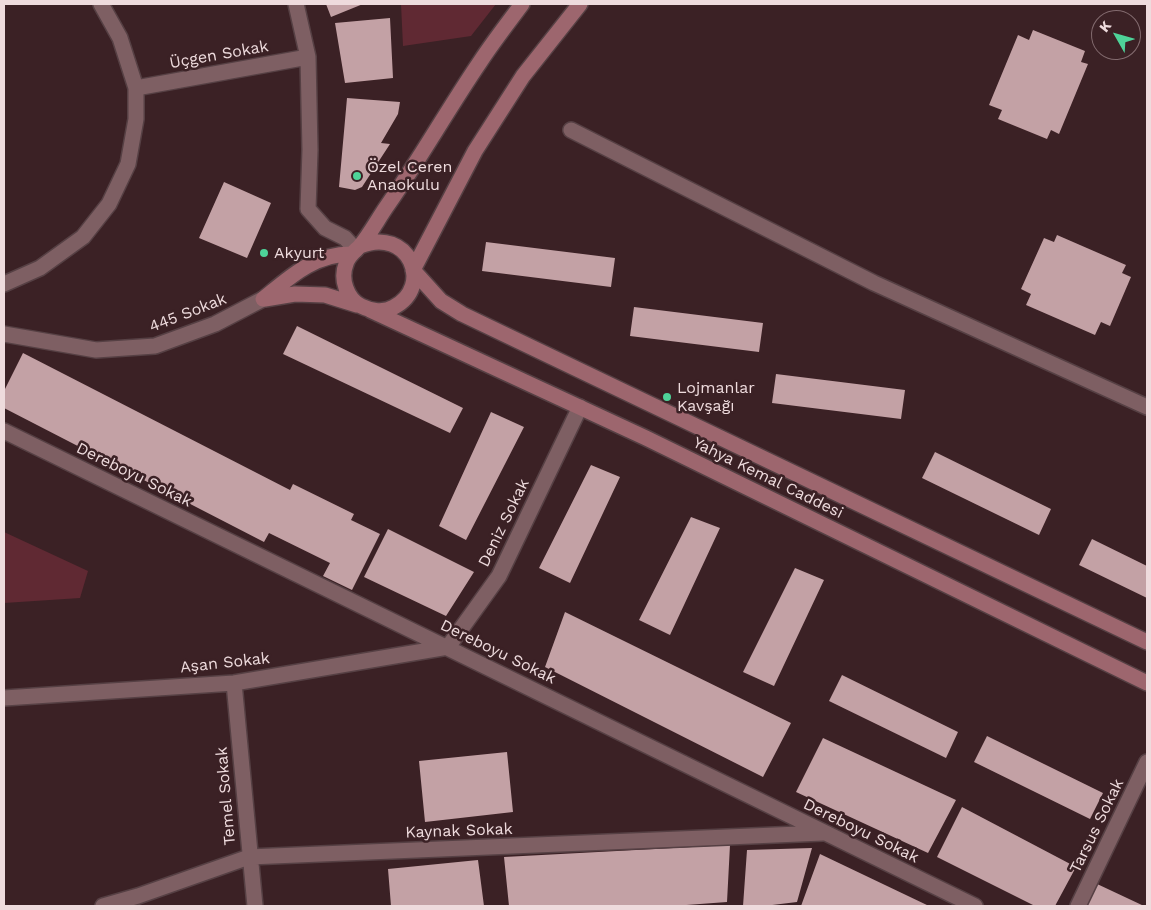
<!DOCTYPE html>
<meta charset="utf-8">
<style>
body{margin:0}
#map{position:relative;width:1151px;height:910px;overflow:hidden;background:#3b2125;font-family:"Work Sans",sans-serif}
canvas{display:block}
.frame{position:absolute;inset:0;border:5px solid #eedbdd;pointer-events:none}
.north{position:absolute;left:1091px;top:10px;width:50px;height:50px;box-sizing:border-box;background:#3b2125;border:1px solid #836b6f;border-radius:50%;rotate:308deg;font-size:14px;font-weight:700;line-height:20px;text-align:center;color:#eedbdd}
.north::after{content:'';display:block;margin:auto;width:18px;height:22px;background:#4ed399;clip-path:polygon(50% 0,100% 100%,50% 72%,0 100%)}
</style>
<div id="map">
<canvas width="1151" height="910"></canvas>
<div class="frame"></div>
<div class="north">K</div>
</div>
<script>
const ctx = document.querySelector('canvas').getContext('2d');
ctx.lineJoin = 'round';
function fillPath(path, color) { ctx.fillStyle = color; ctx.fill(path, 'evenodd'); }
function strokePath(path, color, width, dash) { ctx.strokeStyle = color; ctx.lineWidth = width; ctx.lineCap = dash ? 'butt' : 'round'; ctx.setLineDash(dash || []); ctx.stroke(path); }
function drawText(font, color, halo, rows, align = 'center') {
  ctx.font = font + ' "Work Sans",sans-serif'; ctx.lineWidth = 5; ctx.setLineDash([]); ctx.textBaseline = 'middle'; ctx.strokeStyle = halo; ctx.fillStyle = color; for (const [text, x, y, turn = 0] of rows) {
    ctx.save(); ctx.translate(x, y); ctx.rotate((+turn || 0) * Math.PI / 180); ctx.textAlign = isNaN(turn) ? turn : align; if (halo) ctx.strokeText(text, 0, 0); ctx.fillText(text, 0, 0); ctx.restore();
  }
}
const green = new Path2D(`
 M401 4H496L471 36 403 46Z
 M4 532 88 571 80 598 4 603Z`);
const building = new Path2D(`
 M326 4H363L331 17Z
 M390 18 393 78 345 83 335 23Z
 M1033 30 1085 51 1081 62 1088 64 1059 134 1051 130 1047 139 998 119 1002 110 989 105 1018 35 1029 40Z
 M347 98 400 102 398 114 381 143 390 144 362 187 355 190 339 187Z
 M224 182 271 203 247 258 199 238Z
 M1057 235 1126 265 1122 273 1131 277 1110 326 1101 322 1095 335 1026 305 1031 294 1021 289 1044 238 1054 242Z
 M486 242 615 258 611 287 482 271Z
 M634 307 763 323 759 352 630 336Z
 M297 326 463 408 450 433 283 354Z
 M23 353 290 490 293 484 354 514 351 520 380 534 352 590 323 576 330 563 269 533 264 542 4 408V391Z
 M776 374 905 390 901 419 772 403Z
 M491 412 524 427 466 540 439 526Z
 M935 452 1051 509 1039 535 922 478Z
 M591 465 620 477 570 583 539 568Z
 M691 517 720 528 670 635 639 620Z
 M388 529 474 572 446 616 364 577Z
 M1092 539 1147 566V598L1079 565Z
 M795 568 824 580 774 686 743 672Z
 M565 612 791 723 763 777 545 667Z
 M842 675 958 732 946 758 829 701Z
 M987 736 1103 793 1090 819 974 762Z
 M823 738 956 800 928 853 796 792Z
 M507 752 513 812 425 822 419 761Z
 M962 807 1076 867 1055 906H1035L937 857Z
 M730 845 727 902 673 906H509L504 857Z
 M812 848 797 902 764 906H743L747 850Z
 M820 854 929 906H801Z
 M478 860 484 906H391L388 869Z
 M1095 883 1144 906H1084Z`);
const street = new Path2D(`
 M296 4 308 57 310 150 308 209 325 228 345 238 356 250
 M136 88 308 57
 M571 130 874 283 1147 407
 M4 284 40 268 83 237 109 204 128 164 136 119V88L120 38 101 4
 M4 334 96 350 155 346 215 324 263 299
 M4 431 975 906
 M234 683 255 906
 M4 698 234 683 448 647 499 576 580 407
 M103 906 138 896 249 857 823 833
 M1078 906 1147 762`);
const secondary = new Path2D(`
 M360 246C409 226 434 286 394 307 384 313 371 311 361 306 347 299 340 279 346 264 348 256 354 252 360 246 370 234 378 219 387 206 420 159 448 109 480 62 493 42 508 23 522 4
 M413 270 441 301 462 314 1147 642
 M413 270 475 151 523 76 580 4
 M263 299C290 277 314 254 351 254
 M265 299 295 294 325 295 357 305
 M370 310 646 438 1147 683`);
const markers = [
 [357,176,5,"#4ed399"],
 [264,253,5,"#4ed399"],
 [667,397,5,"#4ed399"]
];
const streetNames = [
 ["Üçgen Sokak",219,55,-10],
 ["445 Sokak",188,313,-21],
 ["Dereboyu Sokak",134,475,26],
 ["Yahya Kemal Caddesi",768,478,26],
 ["Deniz Sokak",504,523,-64],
 ["Dereboyu Sokak",498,652,26],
 ["Aşan Sokak",225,663,-6],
 ["Temel Sokak",226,796,-95],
 ["Tarsus Sokak",1097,826,-64],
 ["Kaynak Sokak",459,831,-2],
 ["Dereboyu Sokak",861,831,26]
];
const poiNames = [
 ["Özel Ceren",367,167],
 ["Anaokulu",367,185],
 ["Akyurt",274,253],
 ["Lojmanlar",677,388],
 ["Kavşağı",677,406]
];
fillPath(green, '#602933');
fillPath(building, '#c3a1a5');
strokePath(street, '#564044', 18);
strokePath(secondary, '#564044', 18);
strokePath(street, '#7e5f63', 15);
strokePath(secondary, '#9d666e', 15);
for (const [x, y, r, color] of markers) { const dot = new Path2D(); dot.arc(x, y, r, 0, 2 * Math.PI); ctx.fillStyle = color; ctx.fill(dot); strokePath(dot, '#3b2125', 2); }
drawText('16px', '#eedbdd', '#3b2125', streetNames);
drawText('16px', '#eedbdd', '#3b2125', poiNames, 'left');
</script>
